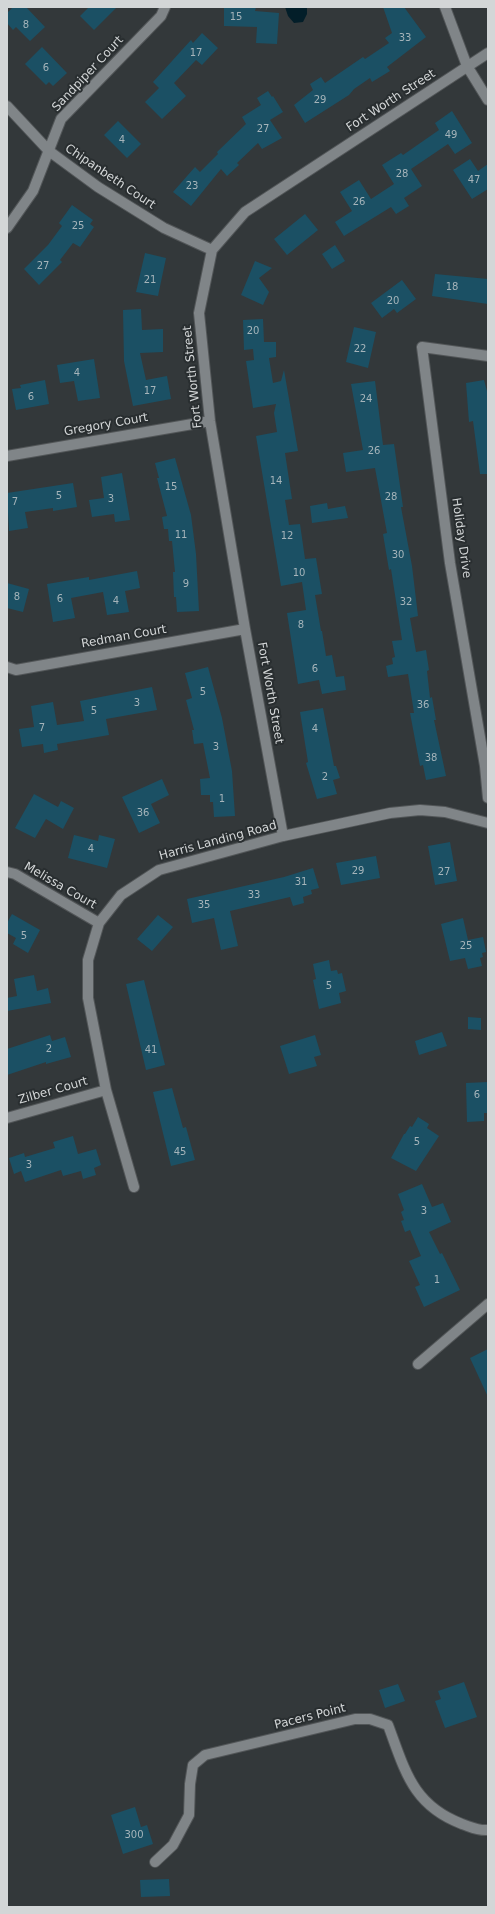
<!DOCTYPE html>
<style>
body{margin:0}
#map{position:relative;width:495px;height:1914px;overflow:hidden;background:#33383a;font-family:"DejaVu Sans",sans-serif}
canvas{display:block}
.frame{position:absolute;inset:0;border:8px solid #d3d6d7;pointer-events:none}
</style>
<div id="map">
<canvas width="495" height="1914"></canvas>
<div class="frame"></div>
</div>
<script>
const ctx = document.querySelector('canvas').getContext('2d');
ctx.lineJoin = 'round';
function fillPath(path, color) { ctx.fillStyle = color; ctx.fill(path, 'evenodd'); }
function strokePath(path, color, width, dash) { ctx.strokeStyle = color; ctx.lineWidth = width; ctx.lineCap = dash ? 'butt' : 'round'; ctx.setLineDash(dash || []); ctx.stroke(path); }
function drawText(font, color, halo, rows, align = 'center') {
  ctx.font = font + ' "DejaVu Sans",sans-serif'; ctx.lineWidth = 4; ctx.setLineDash([]); ctx.textBaseline = 'middle'; ctx.strokeStyle = halo; ctx.fillStyle = color; for (const [text, x, y, turn = 0] of rows) {
    ctx.save(); ctx.translate(x, y); ctx.rotate((+turn || 0) * Math.PI / 180); ctx.textAlign = isNaN(turn) ? turn : align; if (halo) ctx.strokeText(text, 0, 0); ctx.fillText(text, 0, 0); ctx.restore();
  }
}
const water = new Path2D(`
 M285 7H307V14L303 22 294 23 288 16Z`);
const building = new Path2D(`
 M13 7H26L45 27 30 41 16 27 13 30 7 23V13Z
 M89 7H117L94 30 80 16Z
 M224 7H256L255 11 279 13 277 44 256 43 257 27 224 26Z
 M383 7H404L426 37 387 67 390 71 372 82 370 78 354 89 349 95 305 123 294 105 313 90 310 84 321 77 325 83 363 57 365 59 389 43 385 38 392 33Z
 M202 33 218 48 202 65 196 60 174 83 186 96 162 119 145 102 159 88 153 82 191 40 193 43Z
 M42 47 67 73 53 86 49 82 46 85 25 64Z
 M268 91 272 97 273 96 283 112 270 120 282 138 262 149 258 143 237 163 239 165 227 176 221 169 191 206 173 192 195 167 200 172 218 154 217 152 246 124 242 117 261 105 257 98Z
 M452 111 472 143 455 154 448 144 411 169 422 186 404 198 409 206 396 214 391 207 344 236 335 222 352 211 340 192 359 180 371 199 394 184 382 165 401 153 403 155 439 130 435 123Z
 M118 121 141 144 127 158 104 135Z
 M470 159 478 171 488 164V189L472 199 453 170Z
 M72 205 93 220 90 224 94 227 80 247 73 243 60 260 62 262 39 285 24 269 48 245 62 226 59 223Z
 M305 214 318 230 287 255 274 239Z
 M335 245 345 261 332 269 322 254Z
 M145 253 166 258 158 296 136 292Z
 M255 261 272 268 259 278 269 292 263 305 241 295Z
 M435 274 488 279V304L432 296Z
 M402 280 416 299 397 313 394 309 382 318 371 303Z
 M141 309 142 330 163 329V352L140 353 146 380 167 376 171 399 133 406 124 361 123 310Z
 M263 319 264 342H276V357L269 358 273 383 281 381 284 370 298 451 285 453 292 499 285 500 289 525 300 524 305 559 316 558 322 594 315 595 321 631H322L326 656 332 655 336 677 344 676 346 690 339 691 322 694 319 680 298 684 287 613 306 610 302 582 281 586 256 436 277 432 274 413 276 404 253 408 246 361 254 360 253 349 244 350 243 320Z
 M354 327 376 332 368 368 346 362Z
 M94 359 100 398 78 401 74 381 60 383 57 365Z
 M45 380 49 404 16 410 12 389 21 388 20 385Z
 M484 380 488 395V474H480L473 421 469 422 466 383Z
 M375 381 383 445 394 444 403 507H401L412 566 418 616 410 618 416 652 426 650 429 670 427 671 430 698 432 697 436 720H434L446 776 426 780 423 765 420 766 410 713H414L408 674 388 677 386 666 393 664 392 658 395 657 392 641 402 640 391 569 389 570 383 534 387 533 375 468 346 472 343 453 363 450 351 384Z
 M175 458 191 515 196 554 199 611 177 612 176 597H174L173 572H175L172 541H169L168 529H164L162 517 167 516 157 478H159L155 463Z
 M122 473 130 520 115 522 114 514 92 517 89 500 104 498 101 477Z
 M73 483 77 507 53 511V508L25 512 28 528 9 531 7 493Z
 M327 503 328 509 345 506 348 518 312 523 310 506Z
 M137 571 140 588 125 591 129 612 107 615 103 592 71 598 75 618 53 622 47 584 89 577V580Z
 M7 583 29 589 23 612 7 608Z
 M208 667 222 718 232 771 235 816 214 817 213 802H210V795H201L200 779 210 778 203 743 194 744 192 730H194L186 700 192 698 185 673Z
 M152 687 157 710 106 719 109 735 57 744 58 750 44 753 43 744 22 747 19 729 34 727 31 706 53 702 57 725 84 721 80 701Z
 M323 708 334 766H336L340 778 333 780 337 794 317 799 306 763 308 762 300 712Z
 M162 779 169 795 151 804 160 823 139 833 122 797Z
 M34 794 58 807 61 801 74 808 63 829 46 819 35 838 15 828Z
 M74 835 98 841 99 835 115 839 107 868 68 858Z
 M450 842 457 881 435 885 428 846Z
 M376 856 380 878 341 885 336 863Z
 M313 868 319 888 311 890 312 894 303 897 304 903 293 906 290 897 230 911 238 946 221 950 214 918 192 923 187 899 284 877Z
 M12 914 40 930 28 953 13 944 16 938 7 933V923Z
 M158 915 173 927 152 951 137 939Z
 M463 918 468 940 483 937 486 952 482 953 483 957 480 958 482 966 468 969 465 958 450 961 441 924Z
 M329 960 331 971 337 970 338 974 342 973 346 991 339 993 341 1003 319 1009 313 980 316 979 313 964Z
 M34 975 37 991 48 988 51 1003 7 1011V998L17 996 14 979Z
 M144 980 165 1065 146 1070 126 984Z
 M468 1017 481 1018V1030L468 1029Z
 M442 1032 447 1046 419 1055 415 1041Z
 M50 1035 52 1041 65 1037 71 1057 46 1064V1062L7 1075V1049Z
 M315 1035 321 1055 314 1057 317 1066 289 1074 280 1046Z
 M488 1082V1113H484V1121L467 1122 466 1083Z
 M172 1088 183 1128 186 1127 195 1160 171 1166 153 1092Z
 M418 1117 429 1124 427 1128 439 1136 416 1171 391 1158 404 1134H405L410 1126 412 1127Z
 M73 1136 78 1154 96 1149 101 1165 94 1168 96 1175 83 1179 81 1171 63 1176 61 1170 25 1182 21 1171 14 1174 9 1158 24 1153 25 1157 55 1148 53 1142Z
 M422 1184 432 1207 443 1203 451 1222 429 1232 440 1254 442 1253 460 1290 424 1307 415 1287 420 1285 409 1261 421 1256 410 1230 405 1232 401 1221 404 1220 401 1212 404 1210 398 1194Z
 M488 1349V1397L470 1358Z
 M464 1682 477 1717 445 1728 435 1701 441 1699 438 1691Z
 M398 1684 405 1701 385 1708 379 1690Z
 M135 1807 141 1827 147 1825 153 1844 123 1854 111 1815Z
 M169 1879 170 1896 141 1897 140 1880Z`);
const minor = new Path2D(`
 M445 7 467 66 488 100
 M7 106 49 151 98 187 164 228 212 250
 M7 228 33 191 61 119 161 16 165 7
 M488 356 422 347 450 563 485 766 488 798
 M7 456 210 421
 M7 667 16 670 245 629
 M283 836 245 629 210 421 199 313 212 250 245 212 488 53
 M7 872 15 874 99 923
 M7 1118 106 1090
 M134 1187 106 1090 88 998V960L99 923 121 895 159 870 283 836 390 813 420 810 445 812 488 823
 M418 1364 488 1304
 M155 1862 173 1845 189 1815 190 1784 193 1765 205 1755 355 1719H370L388 1725C405 1770 412 1805 462 1824 471 1827 478 1831 488 1830`);
const numberNames = [
 ["15",236,17],
 ["8",26,25],
 ["33",405,38],
 ["17",196,53],
 ["6",46,68],
 ["29",320,100],
 ["27",263,129],
 ["49",451,135],
 ["4",122,140],
 ["28",402,174],
 ["47",474,180],
 ["23",192,186],
 ["26",359,202],
 ["25",78,226],
 ["27",43,266],
 ["21",150,280],
 ["18",452,287],
 ["20",393,301],
 ["20",253,331],
 ["22",360,349],
 ["4",77,373],
 ["17",150,391],
 ["6",31,397],
 ["24",366,399],
 ["26",374,451],
 ["14",276,481],
 ["15",171,487],
 ["5",59,496],
 ["28",391,497],
 ["3",111,499],
 ["7",15,502],
 ["11",181,535],
 ["12",287,536],
 ["30",398,555],
 ["10",299,573],
 ["9",186,584],
 ["8",17,597],
 ["6",60,599],
 ["4",116,601],
 ["32",406,602],
 ["8",301,625],
 ["6",315,669],
 ["5",203,692],
 ["3",137,703],
 ["36",423,705],
 ["5",94,711],
 ["7",42,728],
 ["4",315,729],
 ["3",216,747],
 ["38",431,758],
 ["2",325,777],
 ["1",222,799],
 ["36",143,813],
 ["4",91,849],
 ["29",358,871],
 ["27",444,872],
 ["31",301,882],
 ["33",254,895],
 ["35",204,905],
 ["5",24,936],
 ["25",466,946],
 ["5",329,986],
 ["2",49,1049],
 ["41",151,1050],
 ["6",477,1095],
 ["5",417,1142],
 ["45",180,1152],
 ["3",29,1165],
 ["3",424,1211],
 ["1",437,1280],
 ["300",134,1835]
];
const streetNames = [
 ["Sandpiper Court",88,74,-47],
 ["Fort Worth Street",391,101,-33],
 ["Chipanbeth Court",110,177,34],
 ["Fort Worth Street",193,377,-96],
 ["Gregory Court",106,425,-10],
 ["Holiday Drive",461,538,82],
 ["Redman Court",124,637,-10],
 ["Fort Worth Street",270,693,80],
 ["Harris Landing Road",218,841,-15],
 ["Melissa Court",60,886,30],
 ["Zilber Court",53,1091,-16],
 ["Pacers Point",310,1717,-14]
];
fillPath(water, '#031e29');
fillPath(building, '#1b5064');
strokePath(minor, '#525658', 12);
strokePath(minor, '#808588', 10);
drawText('10px', '#a5b4ba', null, numberNames);
drawText('12px', '#d3d6d7', '#292e30', streetNames);
</script>
